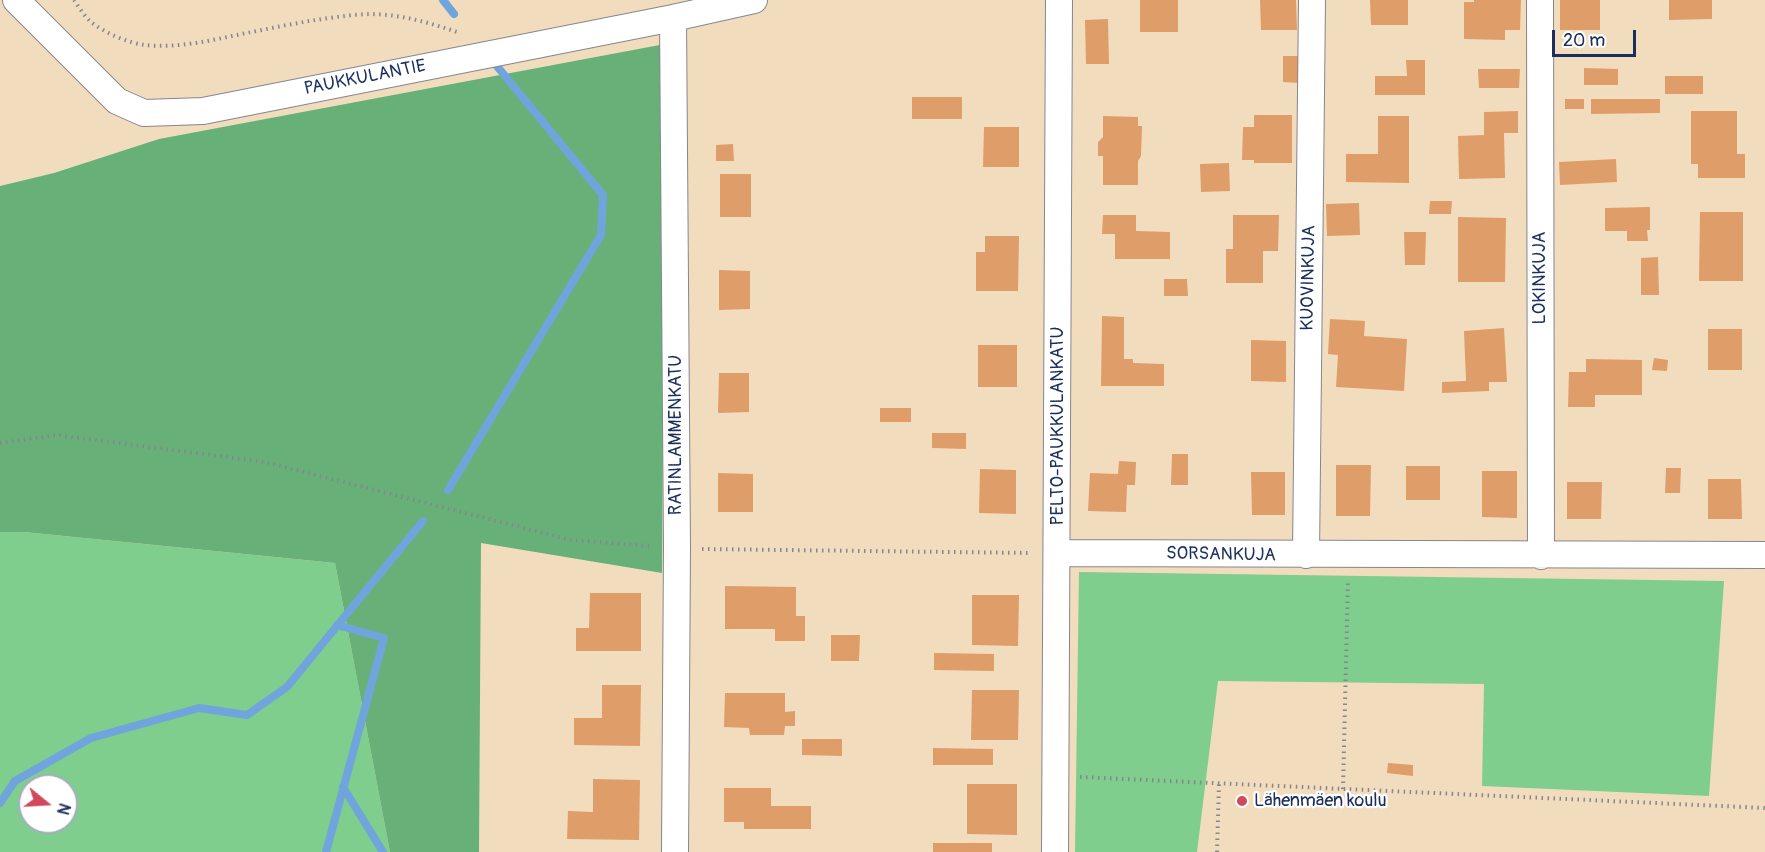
<!DOCTYPE html>
<meta charset="utf-8">
<style>
body{margin:0}
#map{position:relative;width:1765px;height:852px;overflow:hidden;background:#f2dcbe;font-family:Pangolin,sans-serif}
canvas{display:block}
.north{position:absolute;left:18px;top:774px;width:60px;height:60px;box-sizing:border-box;background:#fff;border:2px solid #a4acbf;border-radius:50%;rotate:108deg;font-size:16px;font-weight:700;line-height:24px;text-align:center;color:#1b2f5e}
.north::after{content:'';display:block;margin:auto;width:21px;height:27px;background:#d1495b;clip-path:polygon(50% 0,100% 100%,50% 72%,0 100%)}
.scale{position:absolute;left:1552px;top:30px;width:84px;height:27px;box-sizing:border-box;border:3px solid #1b2f5e;border-top:0;padding-left:8px;font-size:18px;line-height:21px;white-space:nowrap;color:#1b2f5e;-webkit-text-stroke:4px #fff;paint-order:stroke}
</style>
<div id="map">
<canvas width="1765" height="852"></canvas>
<div class="north">N</div>
<div class="scale">20 m</div>
</div>
<script>
const ctx = document.querySelector('canvas').getContext('2d');
ctx.lineJoin = 'round';
function fillPath(path, color) { ctx.fillStyle = color; ctx.fill(path, 'evenodd'); }
function strokePath(path, color, width, dash) { ctx.strokeStyle = color; ctx.lineWidth = width; ctx.lineCap = dash ? 'butt' : 'round'; ctx.setLineDash(dash || []); ctx.stroke(path); }
function drawText(font, color, halo, rows, align = 'center') {
  ctx.font = font + ' Pangolin,sans-serif'; ctx.lineWidth = 4.5; ctx.setLineDash([]); ctx.textBaseline = 'middle'; ctx.strokeStyle = halo; ctx.fillStyle = color; for (const [text, x, y, turn = 0] of rows) {
    ctx.save(); ctx.translate(x, y); ctx.rotate((+turn || 0) * Math.PI / 180); ctx.textAlign = isNaN(turn) ? turn : align; if (halo) ctx.strokeText(text, 0, 0); ctx.fillText(text, 0, 0); ctx.restore();
  }
}
const green = new Path2D(`
 M0 532H24L335 563 390 852H0ZM30 786H66V822H30Z
 M1079 572 1724 581 1709 796 1482 786 1484 684 1218 681 1197 852H1075Z`);
const forest = new Path2D(`
 M665 44 662 573 481 543 479 852H390L335 563 24 532H0V186L54 173 159 139Z`);
const stream = new Path2D(`
 M443 0 454 14
 M448 490 601 235 603 195 496 65
 M343 787 383 852
 M0 803 15 781 91 738 199 708 247 715 287 687 423 521
 M326 852 384 638 337 625`);
const building = new Path2D(`
 M1140 0H1178V32H1140Z
 M1260 0H1296L1297 30H1261Z
 M1370 0H1408V25H1371Z
 M1474 0H1521L1520 30H1505V40L1464 39V2H1474Z
 M1560 0H1600V30H1560Z
 M1669 0H1712V19L1669 20Z
 M1108 19 1109 64H1086L1085 20Z
 M1283 56H1301L1300 83 1283 82Z
 M1406 60H1425V95H1375V76H1407Z
 M1584 68 1618 69V85H1584Z
 M1478 69H1520L1519 88H1479Z
 M1665 76H1703V94H1665Z
 M912 97H962V119H912Z
 M1565 99H1584V109H1565Z
 M1591 99H1660V113L1591 114Z
 M1518 111V133H1504L1505 178 1459 179 1458 136 1484 135V112Z
 M1691 111H1737V154H1745V178H1698V164H1691Z
 M1254 115H1292V163H1254V160H1242L1243 127H1254Z
 M1103 116 1138 117V126H1142L1141 156 1138 161V185H1103V156H1098V142L1103 137Z
 M1378 116H1409V183L1346 182V154H1378Z
 M984 127H1019V167H983Z
 M733 144 734 161H716V145Z
 M1616 159 1617 182 1560 185 1559 162Z
 M1229 163 1230 191 1201 192 1200 164Z
 M720 174H751V217H720Z
 M1430 201H1452L1451 214H1429Z
 M1359 203 1360 235 1327 236 1326 204Z
 M1650 207V230H1647L1648 241H1627V231H1605V208Z
 M1700 212H1743V281H1699Z
 M1103 215H1136V231L1170 232V259H1115V234H1102Z
 M1233 215H1279L1278 251H1263V283H1226V249H1233Z
 M1458 217 1506 218 1505 282H1458Z
 M1404 232H1426L1425 265H1405Z
 M985 236H1019L1018 291H976V252H985Z
 M1658 257 1659 295H1641V258Z
 M719 270 750 271V309L719 310Z
 M1164 279H1187L1188 296H1164Z
 M1102 316 1124 317V359H1133V363L1164 364V386H1101Z
 M1330 319 1365 321 1364 336 1407 339 1404 391 1336 387 1338 355 1328 354Z
 M1504 328 1507 382H1489V391L1442 393V382L1466 381 1464 331Z
 M1708 329H1742V370H1708Z
 M1251 340 1286 341V382L1251 381Z
 M978 345H1017V387H978Z
 M1654 358 1668 360 1667 371 1652 370Z
 M1586 359 1642 360V395H1595V407H1568L1569 372H1586Z
 M719 373H749V412L718 413Z
 M880 408H911V422H880Z
 M932 433H966V449L932 448Z
 M1172 454H1188V485H1171Z
 M1119 461 1136 462 1135 485H1127L1126 512 1088 511 1090 473 1118 474Z
 M1336 465H1371L1370 516H1336Z
 M1406 466H1440V500H1406Z
 M1666 468H1681L1680 493H1665Z
 M980 469 1016 470V514L979 513Z
 M1482 471H1517V518L1482 517Z
 M1251 472H1285V515H1252Z
 M718 473 753 474V512H718Z
 M1708 479H1741L1742 519H1708Z
 M1567 482H1602L1601 519H1567Z
 M725 586 796 587V616H805V641H775V629H725Z
 M590 593H641V651H576V628H589Z
 M972 595H1019L1018 646 972 645Z
 M831 635H860L859 661H831Z
 M934 653 994 654V671L934 670Z
 M602 685H641L640 746 574 745V718H602Z
 M972 690H1019L1018 740H971Z
 M725 693H785V712L795 711V726H785L784 735H750L749 728 724 727Z
 M802 739H842V756L802 755Z
 M933 748 993 749V765H933Z
 M1388 763 1413 765V776L1387 773Z
 M593 779 640 780 639 840 567 839 568 811 593 812Z
 M967 784H1017V835L967 834Z
 M724 788H771V806H811V829H744V822H724Z
 M933 843H992V852H933Z`);
const path = new Path2D(`
 M74 0C79 7 84 16 91 22 105 33 128 43 145 45 174 48 204 42 232 36 272 28 313 19 354 15 390 11 424 21 457 32
 M0 443 57 435 265 462 571 540 650 546
 M702 549 1031 553
 M1080 777 1765 808
 M1343 789 1348 580
 M1217 852 1219 784`);
const minor = new Path2D(`
 M16 0 117 101 144 113 203 111 673 18 754 0
 M1540 0 1541 556
 M673 18 677 548 675 852
 M1057 553 1765 555
 M1306 555 1312 0
 M1055 852 1059 0`);
const markers = [
 [1242,801,6,"#d1495b"]
];
const streetNames = [
 ["PAUKKULANTIE",365,78,-11],
 ["KUOVINKUJA",1309,278,-89],
 ["LOKINKUJA",1540,278,-90],
 ["PELTO-PAUKKULANKATU",1058,426,-90],
 ["RATINLAMMENKATU",676,435,-90],
 ["SORSANKUJA",1221,555,1]
];
const poiNames = [
 ["Lähenmäen koulu",1254,801]
];
fillPath(green, '#7fce8d');
fillPath(forest, '#67b178');
strokePath(stream, '#70a4dc', 8);
fillPath(building, '#df9d6a');
strokePath(minor, '#86868e', 28);
strokePath(path, '#86868e', 4, [1.5, 4.5]);
strokePath(minor, '#fff', 26);
for (const [x, y, r, color] of markers) { const dot = new Path2D(); dot.arc(x, y, r, 0, 2 * Math.PI); ctx.fillStyle = color; ctx.fill(dot); strokePath(dot, '#fff', 2); }
drawText('18px', '#1b2f5e', '#fff', streetNames);
drawText('18px', '#1b2f5e', '#fff', poiNames, 'left');
</script>
